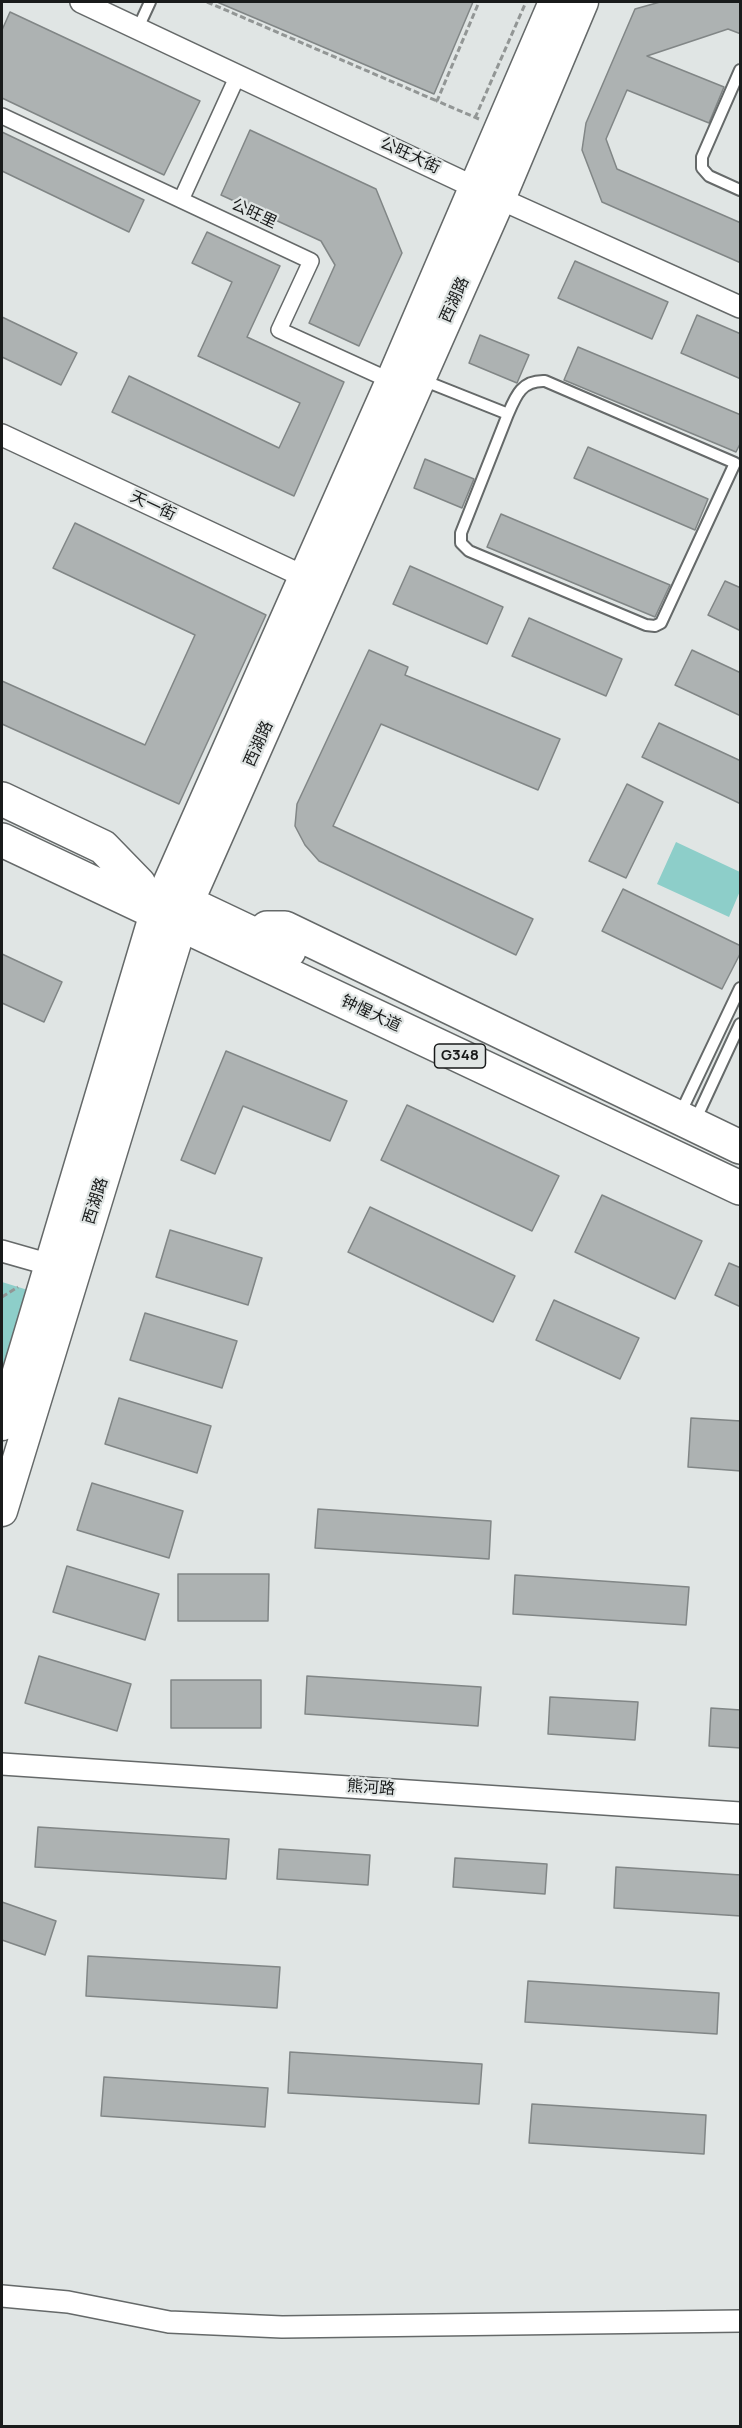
<!DOCTYPE html>
<meta charset="utf-8">
<style>
body{margin:0}
#map{position:relative;width:742px;height:2428px;overflow:hidden;background:#e0e5e4;font-family:Manrope,sans-serif}
canvas{display:block}
.frame{position:absolute;inset:0;border:3px solid #191b1b;pointer-events:none}
</style>
<div id="map">
<canvas width="742" height="2428"></canvas>
<div class="frame"></div>
</div>
<script>
const ctx = document.querySelector('canvas').getContext('2d');
ctx.lineJoin = 'round';
function fillPath(path, color) { ctx.fillStyle = color; ctx.fill(path, 'evenodd'); }
function strokePath(path, color, width, dash) { ctx.strokeStyle = color; ctx.lineWidth = width; ctx.lineCap = dash ? 'butt' : 'round'; ctx.setLineDash(dash || []); ctx.stroke(path); }
function drawText(font, color, halo, rows, align = 'center') {
  ctx.font = font + ' Manrope,"Noto Sans SC",sans-serif'; ctx.lineWidth = 4.5; ctx.setLineDash([]); ctx.textBaseline = 'middle'; ctx.strokeStyle = halo; ctx.fillStyle = color; for (const [text, x, y, turn = 0] of rows) {
    ctx.save(); ctx.translate(x, y); ctx.rotate((+turn || 0) * Math.PI / 180); ctx.textAlign = isNaN(turn) ? turn : align; if (halo) ctx.strokeText(text, 0, 0); ctx.fillText(text, 0, 0); ctx.restore();
  }
}
const green = new Path2D(`
 M676 842 740 872V891L729 917 657 884Z
 M2 1282 31 1291 2 1384Z`);
const building = new Path2D(`
 M217 2H473L434 94Z
 M660 2H741V34L728 29 647 56 724 87 709 123 627 90 606 139 617 169 741 223V263L602 202 582 150 586 123 635 9Z
 M10 12 200 101 164 175 2 98V30Z
 M250 130 376 189 402 253 359 346 309 323 335 265 321 241 221 195Z
 M2 132 144 200 129 232 2 171Z
 M207 232 280 266 247 337 344 382 294 496 112 412 129 376 279 448 300 403 198 356 232 282 192 263Z
 M575 261 668 302 652 339 558 298Z
 M697 315 741 334V379L681 353Z
 M2 317 77 353 61 385 2 357Z
 M480 335 529 355 517 383 469 363Z
 M578 347 741 415V442L736 452 564 380Z
 M588 447 708 499 695 530 574 478Z
 M425 459 474 479 462 508 414 488Z
 M501 514 670 585 655 617 487 547Z
 M75 523 266 615 179 804 2 724V681L145 745 195 635 53 568Z
 M410 566 503 607 487 644 393 604Z
 M725 581 741 588V631L708 615Z
 M529 618 622 659 606 696 512 656Z
 M369 650 408 667 405 675 560 739 538 790 381 724 333 826 533 919 516 955 319 861 305 845 295 826 297 804Z
 M692 650 741 673V716L675 685Z
 M659 723 741 761V804L642 757Z
 M627 784 663 802 626 878 589 861Z
 M623 889 741 946V952L722 989 602 931Z
 M2 954 62 982 44 1022 2 1003Z
 M226 1051 347 1101 330 1141 243 1106 215 1174 181 1160Z
 M407 1105 559 1176 532 1231 381 1160Z
 M602 1195 702 1241 675 1299 575 1252Z
 M370 1207 515 1276 493 1322 348 1252Z
 M170 1230 262 1258 248 1305 156 1277Z
 M729 1263 741 1268V1307L715 1295Z
 M554 1300 639 1338 620 1379 536 1340Z
 M145 1313 237 1341 222 1388 130 1360Z
 M119 1398 211 1426 197 1473 105 1444Z
 M691 1418 741 1421V1471L688 1467Z
 M92 1483 183 1511 169 1558 77 1530Z
 M318 1509 491 1521 489 1559 315 1548Z
 M67 1566 159 1594 145 1640 53 1612Z
 M178 1574H269L268 1621H178Z
 M515 1575 689 1587 686 1625 513 1614Z
 M39 1656 131 1684 117 1731 25 1703Z
 M307 1676 481 1687 478 1726 305 1714Z
 M171 1680H261V1728H171Z
 M550 1697 638 1702 635 1740 548 1734Z
 M711 1708 741 1710V1748L709 1746Z
 M38 1827 229 1839 226 1879 35 1867Z
 M279 1849 370 1855 368 1885 277 1879Z
 M455 1858 547 1864 545 1894 453 1887Z
 M616 1867 741 1875V1916L614 1908Z
 M2 1902 56 1921 45 1955 2 1940Z
 M88 1956 280 1967 277 2008 86 1996Z
 M528 1981 719 1993 717 2034 525 2022Z
 M290 2052 482 2064 479 2104 288 2093Z
 M104 2077 268 2088 265 2127 101 2116Z
 M532 2104 706 2115 704 2154 529 2143Z`);
const path = new Path2D(`
 M207 2 437 101
 M475 118 526 2
 M479 119 437 101 479 2
 M2 1297 18 1287`);
const service = new Path2D(`
 M138 28 150 2
 M740 70 702 157V168L709 176 740 190
 M420 379 508 414C516 395 522 380 545 381L735 463 661 623 655 626 646 625 469 551 461 543V533L508 414
 M680 1114 740 988
 M695 1121 740 1024`);
const pedestrian = new Path2D(`
 M2 116 311 261 279 330 391 381
 M181 200 238 75`);
const minor = new Path2D(`
 M81 2 474 187 740 307
 M2 435 305 577
 M2 1251 51 1265
 M2 1764 740 1813
 M2 2296 68 2302 169 2322 282 2327 740 2321`);
const secondary = new Path2D(`
 M2 1425 155 913 391 381 554 2
 M2 1511 188 903 500 199 583 2`);
const trunk = new Path2D(`
 M2 799 103 847 139 884
 M2 840 740 1188
 M192 905 289 951
 M267 928H285L740 1147`);
const shields = [
 [460,1056,51]
];
const shieldNames = [
 ["G348",460,1056]
];
const streetNames = [
 ["公旺大街",410,156,25],
 ["公旺里",254,214,25],
 ["西湖路",455,300,-66],
 ["天一街",153,506,25],
 ["西湖路",259,744,-66],
 ["钟惺大道",371,1014,25],
 ["西湖路",96,1201,-73],
 ["熊河路",371,1788,4]
];
fillPath(green, '#8dcec9');
fillPath(building, '#adb2b2');
strokePath(building, '#818686', 1.5);
strokePath(service, '#656969', 14);
strokePath(pedestrian, '#656969', 18);
strokePath(minor, '#656969', 24);
strokePath(secondary, '#656969', 33);
strokePath(trunk, '#656969', 36);
strokePath(path, '#929695', 3, [6, 3]);
strokePath(service, '#fff', 10);
strokePath(pedestrian, '#fff', 15);
strokePath(minor, '#fff', 21);
strokePath(secondary, '#fff', 30);
strokePath(trunk, '#fff', 33);
for (const [x, y, w] of shields) { const box = new Path2D(); box.roundRect(x - w / 2, y - 12, w, 24, 4.5); ctx.fillStyle = '#e0e5e4'; ctx.fill(box); strokePath(box, '#191b1b', 1.5); }
drawText('bold 15px', '#191b1b', null, shieldNames);
drawText('16px', '#191b1b', '#e0e5e4', streetNames);
</script>
